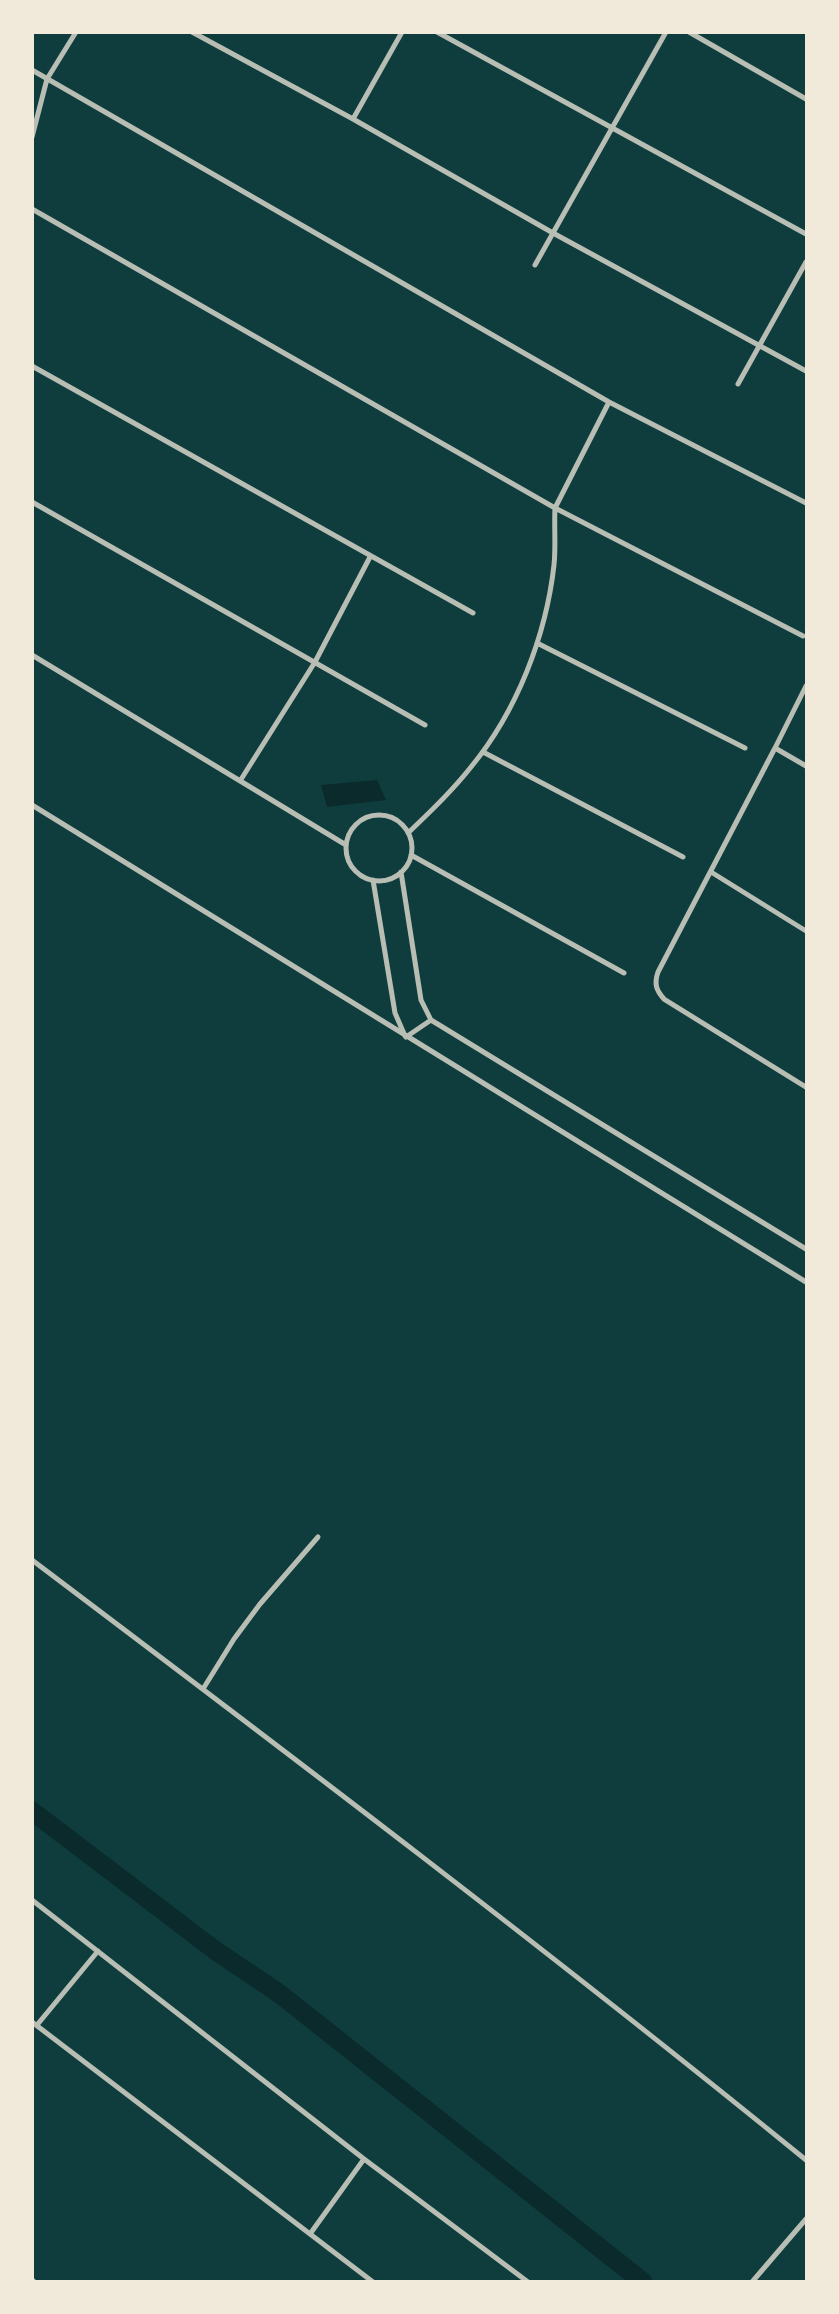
<!DOCTYPE html>
<style>
body{margin:0}
#map{position:relative;width:839px;height:2314px;overflow:hidden;background:#0f3d3e;font-family:Barlow,sans-serif}
canvas{display:block}
.frame{position:absolute;inset:0;border:34px solid #f1e9da;pointer-events:none}
</style>
<div id="map">
<canvas width="839" height="2314"></canvas>
<div class="frame"></div>
</div>
<script>
const ctx = document.querySelector('canvas').getContext('2d');
ctx.lineJoin = 'round';
function fillPath(path, color) { ctx.fillStyle = color; ctx.fill(path, 'evenodd'); }
function strokePath(path, color, width, dash) { ctx.strokeStyle = color; ctx.lineWidth = width; ctx.lineCap = dash ? 'butt' : 'round'; ctx.setLineDash(dash || []); ctx.stroke(path); }
const water = new Path2D(`
 M377 780 386 800 327 807 321 785Z`);
const canal = new Path2D(`
 M32 1811 216 1951 280 1994 643 2282`);
const service = new Path2D(`
 M32 2279 35 2282`);
const minor = new Path2D(`
 M192 32 353 119 553 233 806 371
 M437 32 806 234
 M689 32 806 99
 M32 70 609 402 806 503
 M353 119 402 32
 M32 137 47 79 76 32
 M32 209 555 508C554 527 556 546 554 565 546 636 517 711 471 767 452 791 430 812 408 833
 M535 265 666 32
 M32 366 473 613
 M738 384 806 262
 M609 402 555 508 803 636
 M32 502 425 725
 M537 643 745 748
 M32 655 346 845
 M775 748 806 686
 M483 752 683 857
 M806 766 775 748 658 972C654 984 656 990 664 999L806 1087
 M240 781 315 662 370 557
 M32 805 806 1282
 M346 848a33 33 0 1 1 66 0a33 33 0 1 1-66 0Z
 M411 855 624 973
 M401 872 421 1000 431 1020 806 1249
 M711 872 806 931
 M373 880 395 1013 405 1036
 M406 1037 431 1020
 M32 1560C293 1757 553 1954 806 2160
 M203 1689 234 1639 260 1604 318 1537
 M32 1900 364 2159 528 2282
 M32 2022 373 2282
 M37 2025 98 1951
 M310 2234 364 2159
 M752 2282 806 2219`);
fillPath(water, '#0a2a2b');
strokePath(canal, '#0a2a2b', 19);
strokePath(service, '#b8beb3', 4);
strokePath(minor, '#b8beb3', 5);
</script>
